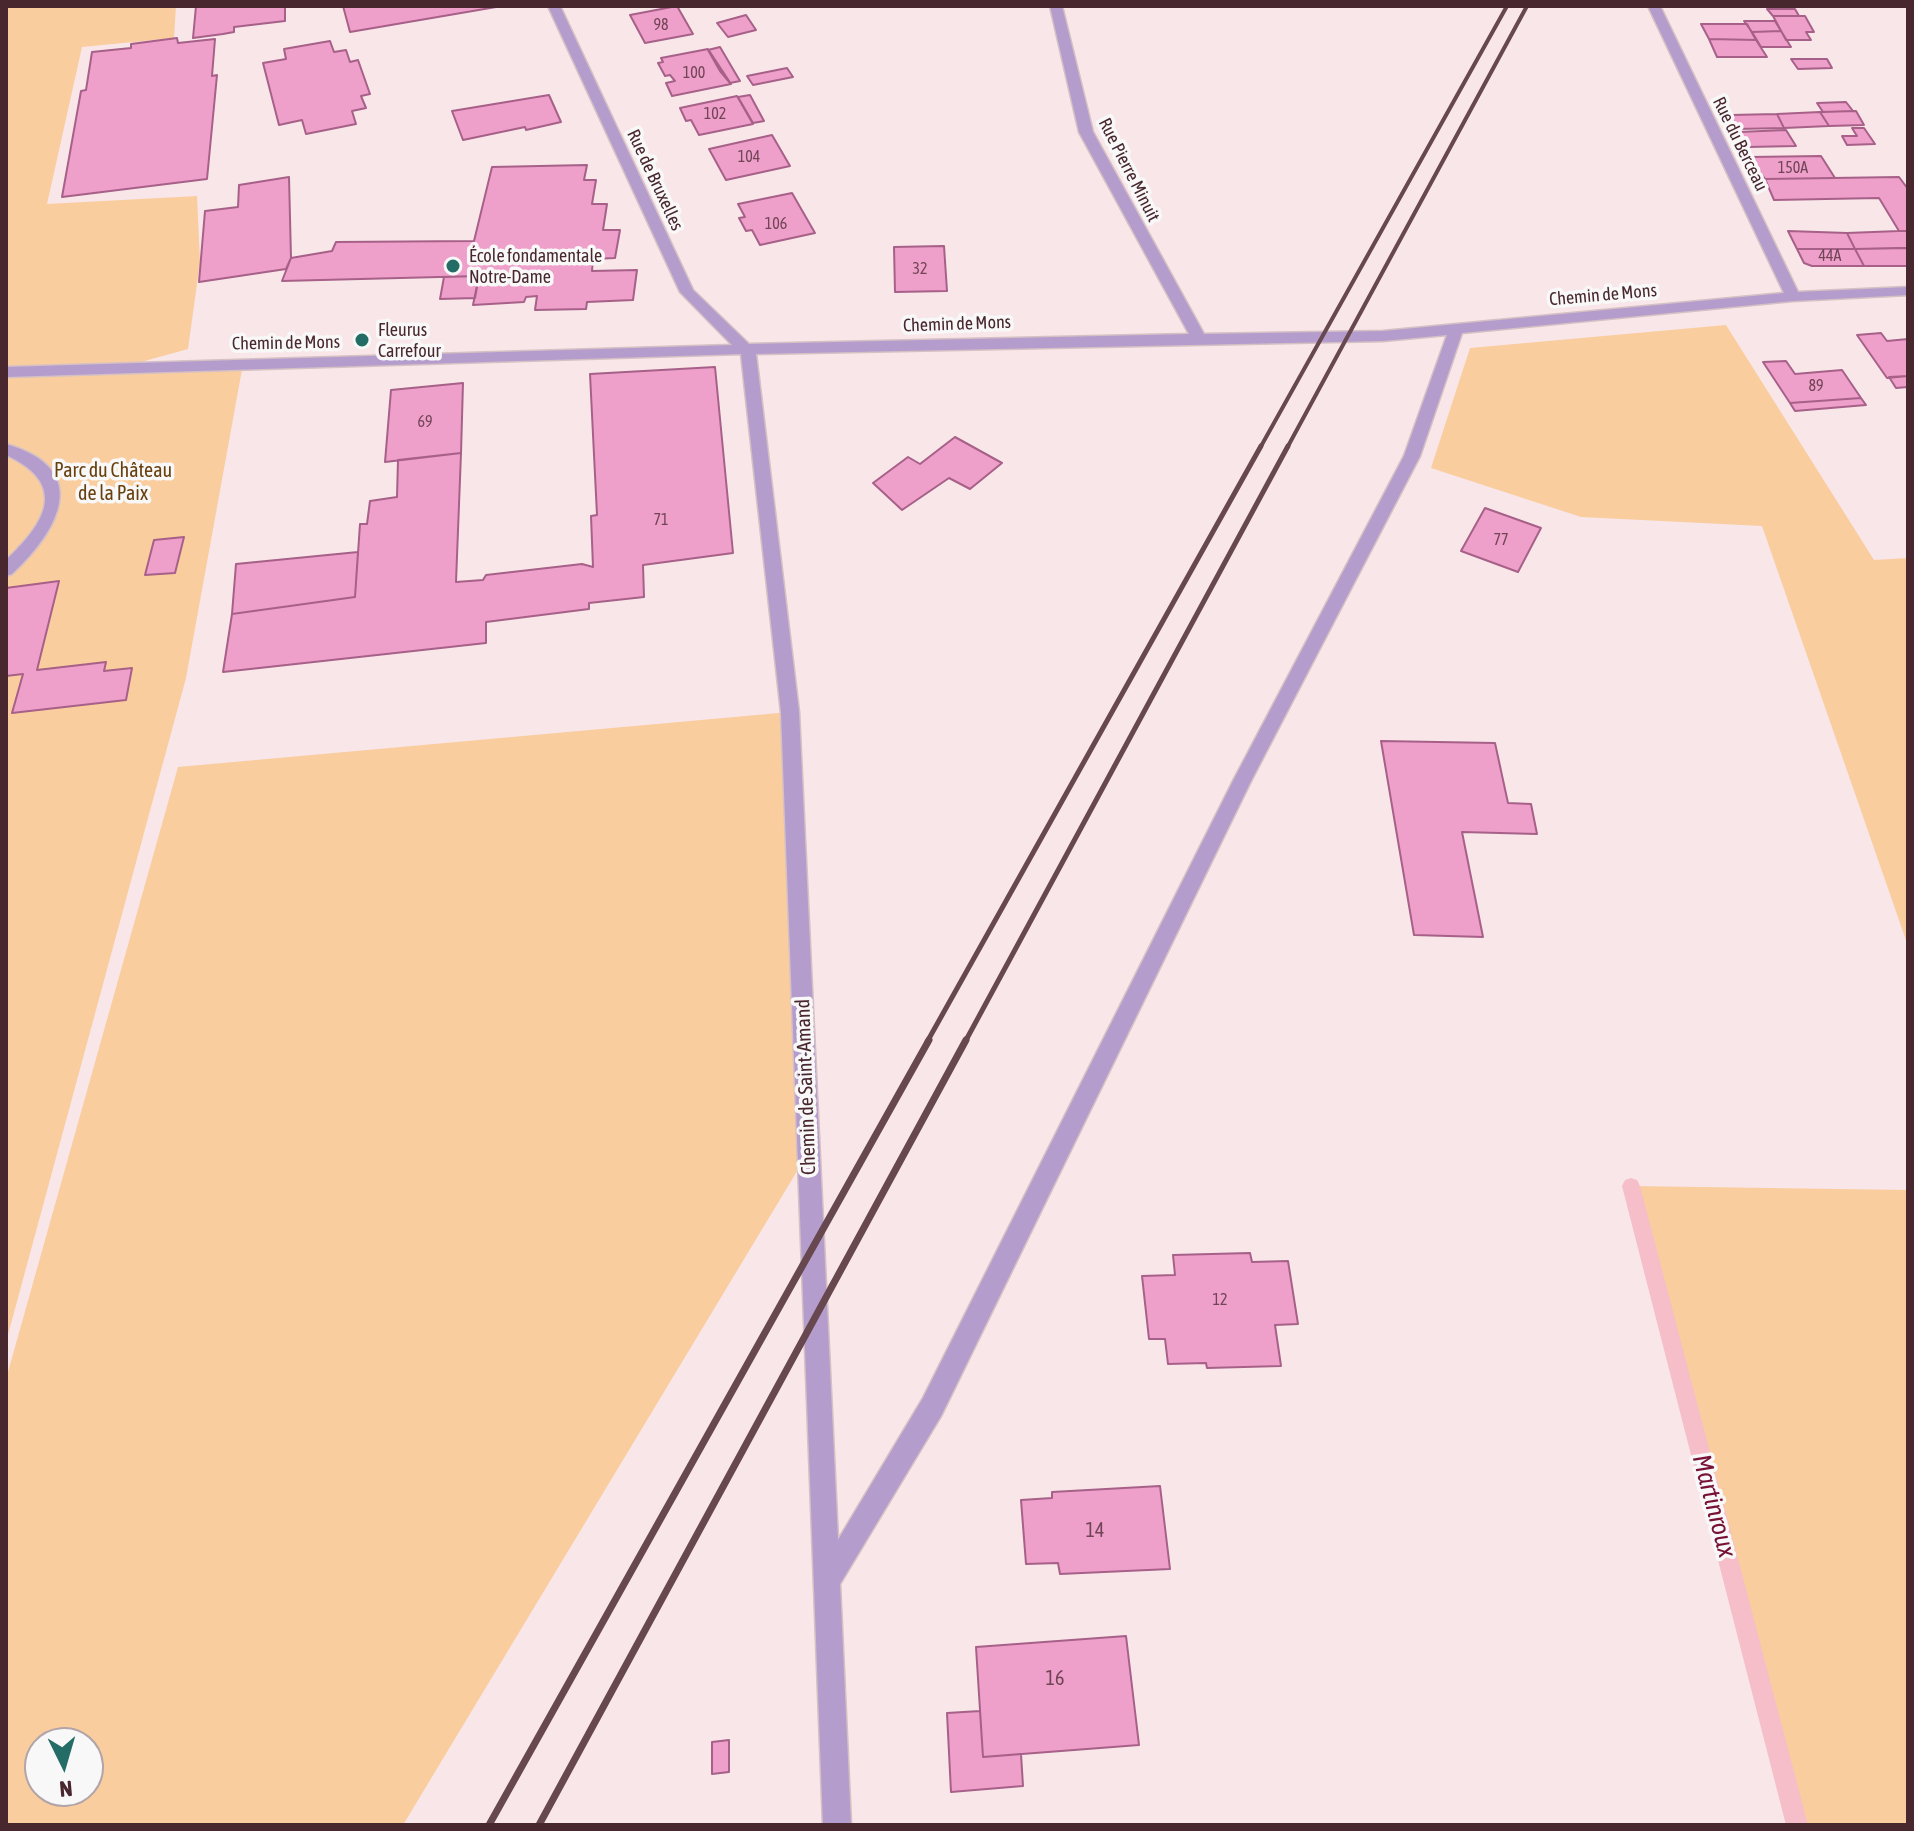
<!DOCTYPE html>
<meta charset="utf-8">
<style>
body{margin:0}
#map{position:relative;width:1914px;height:1831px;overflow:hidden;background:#f8e6e9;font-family:"Asap Condensed",sans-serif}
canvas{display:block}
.frame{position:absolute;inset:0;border:8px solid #49272f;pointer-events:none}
.north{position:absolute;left:24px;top:1727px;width:80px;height:80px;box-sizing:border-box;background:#f8f8f8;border:2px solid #b2a4a8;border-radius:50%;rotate:175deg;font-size:22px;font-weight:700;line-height:32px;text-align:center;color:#49272f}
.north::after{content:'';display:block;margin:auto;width:28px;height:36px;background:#246d66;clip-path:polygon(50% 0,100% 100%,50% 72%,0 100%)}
</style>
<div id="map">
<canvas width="1914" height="1831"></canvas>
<div class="frame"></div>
<div class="north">N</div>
</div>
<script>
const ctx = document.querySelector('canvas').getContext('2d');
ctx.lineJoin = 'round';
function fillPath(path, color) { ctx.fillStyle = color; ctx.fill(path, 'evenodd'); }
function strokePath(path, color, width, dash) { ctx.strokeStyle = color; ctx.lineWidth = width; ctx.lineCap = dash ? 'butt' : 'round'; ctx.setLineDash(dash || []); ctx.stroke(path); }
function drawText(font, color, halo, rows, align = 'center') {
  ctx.font = font + ' "Asap Condensed",sans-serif'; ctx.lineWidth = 7; ctx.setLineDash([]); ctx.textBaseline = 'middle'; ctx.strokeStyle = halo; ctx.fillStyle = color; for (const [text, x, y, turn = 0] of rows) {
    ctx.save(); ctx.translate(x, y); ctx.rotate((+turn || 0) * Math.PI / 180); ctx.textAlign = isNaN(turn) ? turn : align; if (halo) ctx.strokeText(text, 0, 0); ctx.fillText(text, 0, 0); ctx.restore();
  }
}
const green = new Path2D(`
 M6 6H176L174 38 82 47 47 204 197 196 200 262 188 349 123 367 243 364 186 678 6 1342Z
 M1726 325 1874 560 1908 558V946L1762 526 1581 517 1431 468 1470 348Z
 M790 712 808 1153 403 1825H6V1379L178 767ZM40 1743H88V1791H40Z
 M1631 1186 1908 1190V1825H1797Z`);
const stream = new Path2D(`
 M1631 1178 1637 1180 1640 1186 1808 1825H1786L1622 1186 1625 1180Z`);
const building = new Path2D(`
 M196 6H285V21L234 27V32L223 34 193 38Z
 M343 6H502L350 32Z
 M677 6 693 34 645 43 630 15Z
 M1767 9H1795L1799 16H1773Z
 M746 15 756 30 728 37 717 23Z
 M1773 16H1805L1814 32H1806L1811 40H1786Z
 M1744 21H1775L1781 31 1752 32Z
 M1701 24H1747L1756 40 1709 39Z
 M1781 31 1791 47H1761L1752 32Z
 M177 38 178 43 215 39 212 76 217 75 207 179 62 197 81 91 86 90 92 52 131 48V44Z
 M1709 39 1756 40 1767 57H1717Z
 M330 41 334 52 346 50 350 62 358 60 370 94 361 96 366 108 352 111 356 124 306 134 302 120 279 125 263 63 286 59 284 49Z
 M720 47 740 81 730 83 720 71 708 50Z
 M708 49 731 84 672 96 666 83 675 81 670 75 665 76 658 63 663 62 661 58Z
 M1791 59H1827L1832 68 1798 69Z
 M787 68 793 77 753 85 747 76Z
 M549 95 561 122 526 130 525 127 463 140 452 111Z
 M750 95 764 121 753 123 738 97Z
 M737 96 753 124 699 135 691 120 686 121 680 108Z
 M1846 102 1853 111 1823 112 1817 103Z
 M1856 111 1864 125 1829 126 1820 112Z
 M1820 112 1829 126 1784 128 1777 114Z
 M1777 114 1784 128 1737 129 1731 115Z
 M1852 128H1864L1875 144 1847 145 1842 136H1857Z
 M1786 130 1796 146 1748 147 1739 132Z
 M772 135 790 166 726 180 709 149Z
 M1821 156 1835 178 1765 179 1750 157Z
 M587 165 584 180H596L592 204H607L603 230H620L615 258 593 259 592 271 637 270 633 300 587 302 586 309 535 310 537 296 526 297 524 302 473 305 479 276 282 281 291 258 332 251 336 242 474 241 492 167Z
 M289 177 291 258 286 269 199 282 205 211 238 207 239 185Z
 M1899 177 1908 189V231H1899L1879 198 1774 200 1765 179Z
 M792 193 815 233 760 245 752 230 746 231 739 218 745 217 738 204Z
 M1788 231 1847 233 1855 249H1797Z
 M1899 231H1908V248L1855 249 1847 233Z
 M944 246 947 291 895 292 894 247Z
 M1897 248H1908V266H1864L1855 249Z
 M1797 249H1855L1864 266H1812L1804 263Z
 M479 276 475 298 440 299 444 277Z
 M1881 333 1887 341 1908 339V376L1887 378 1857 335Z
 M1786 361 1795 374 1842 370 1861 398 1790 403 1763 362Z
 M715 367 733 553 643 565 644 597 589 603V609L486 622V643L223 672 232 614 355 597 360 524H367L370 501 397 497 398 460 461 453 456 582 483 580 486 575 582 564 593 567 591 516 597 515 590 374Z
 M1908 376V387L1896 388 1889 377Z
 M463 383 461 453 385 462 391 390Z
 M1861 398 1866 405 1795 411 1790 403Z
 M955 437 1002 463 970 489 949 478 902 510 873 483 908 457 920 464Z
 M1485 508 1541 528 1518 572 1461 551Z
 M184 537 175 573 145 575 154 540Z
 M358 552 355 597 232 614 236 564Z
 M59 581 37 670 106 662 104 671 132 668 126 700 12 713 23 674 6 676V588Z
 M1381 741 1495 743 1508 803 1531 804 1537 834 1462 832 1483 937 1414 935Z
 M1250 1253 1252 1262 1288 1261 1298 1324 1275 1325 1281 1366 1207 1368 1206 1363 1168 1364 1165 1339H1149L1142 1276 1175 1275 1173 1255Z
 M1160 1486 1170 1569 1060 1574 1058 1563 1026 1564 1021 1500 1052 1498V1492Z
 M1126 1636 1139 1745 983 1757 976 1647Z
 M980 1711 983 1757 1021 1754 1023 1786 951 1792 947 1713Z
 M729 1740V1772L712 1774V1742Z`);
const minor = new Path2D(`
 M548 6H560L693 290 749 344 1189 334 1079 132 1050 6H1062L1093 132 1204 334 1383 331 1784 293 1648 6H1660L1798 292 1908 287V295L1793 301 1462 333 1420 456 1251 781 941 1416 840 1584 851 1825H823L781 712 741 354 6 377V367L732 345 680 292ZM1447 335 1404 456 1233 781 923 1398 838 1540 799 712 756 354 1383 341Z
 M6 444C92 469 60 529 12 574L6 576V560C46 523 69 484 6 455Z`);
const railFar2 = new Path2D(`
 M1260 448 1507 6
 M1287 448 1527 6`);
const railFar1 = new Path2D(`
 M927 1042 1261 446
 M965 1042 1288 446`);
const rail = new Path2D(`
 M489 1825 929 1040
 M539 1825 966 1040`);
const markers = [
 [453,266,8,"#246d66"],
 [362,340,8,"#246d66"]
];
const numberNames = [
 ["98",661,25],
 ["100",694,73],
 ["102",715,114],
 ["104",749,157],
 ["150A",1793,168],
 ["106",776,224],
 ["44A",1830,256],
 ["32",920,269],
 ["89",1816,386],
 ["69",425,422],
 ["71",661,520],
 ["77",1501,540],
 ["12",1220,1300]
];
const farStreetnames = [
 ["Rue du Berceau",1740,144,64],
 ["Rue Pierre Minuit",1129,170,63],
 ["Rue de Bruxelles",655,180,65],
 ["Chemin de Mons",1603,295,-5],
 ["Chemin de Mons",957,324,-2],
 ["Chemin de Mons",286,343,-1]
];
const farPoinames = [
 ["École fondamentale",469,256],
 ["Notre-Dame",469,277],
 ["Fleurus",378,330],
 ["Carrefour",378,351]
];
const parkNames = [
 ["Parc du Château",113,471],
 ["de la Paix",113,494]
];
const streetNames = [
 ["Chemin de Saint-Amand",806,1087,-92]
];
const nearNumbernames = [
 ["14",1095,1531],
 ["16",1055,1679]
];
const nearWaternames = [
 ["Martinroux",1714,1506,75]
];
fillPath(green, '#facd9f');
fillPath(stream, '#f5bec8');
fillPath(building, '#eea0ca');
strokePath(building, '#a76088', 2);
strokePath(minor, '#d5c0c4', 3);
fillPath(minor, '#b49ccd');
strokePath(railFar2, '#67484f', 4);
strokePath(railFar1, '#67484f', 5);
strokePath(rail, '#67484f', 7);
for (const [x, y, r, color] of markers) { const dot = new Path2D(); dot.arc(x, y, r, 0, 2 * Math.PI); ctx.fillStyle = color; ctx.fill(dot); strokePath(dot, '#f8f8f8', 3); }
drawText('16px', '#724556', null, numberNames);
drawText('18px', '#49272f', '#f8f8f8', farStreetnames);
drawText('18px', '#49272f', '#f8f8f8', farPoinames, 'left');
drawText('20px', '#684010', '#f8f8f8', parkNames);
drawText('20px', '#49272f', '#f8f8f8', streetNames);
drawText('20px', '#724556', null, nearNumbernames);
drawText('italic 26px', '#771136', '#f8f8f8', nearWaternames);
</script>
